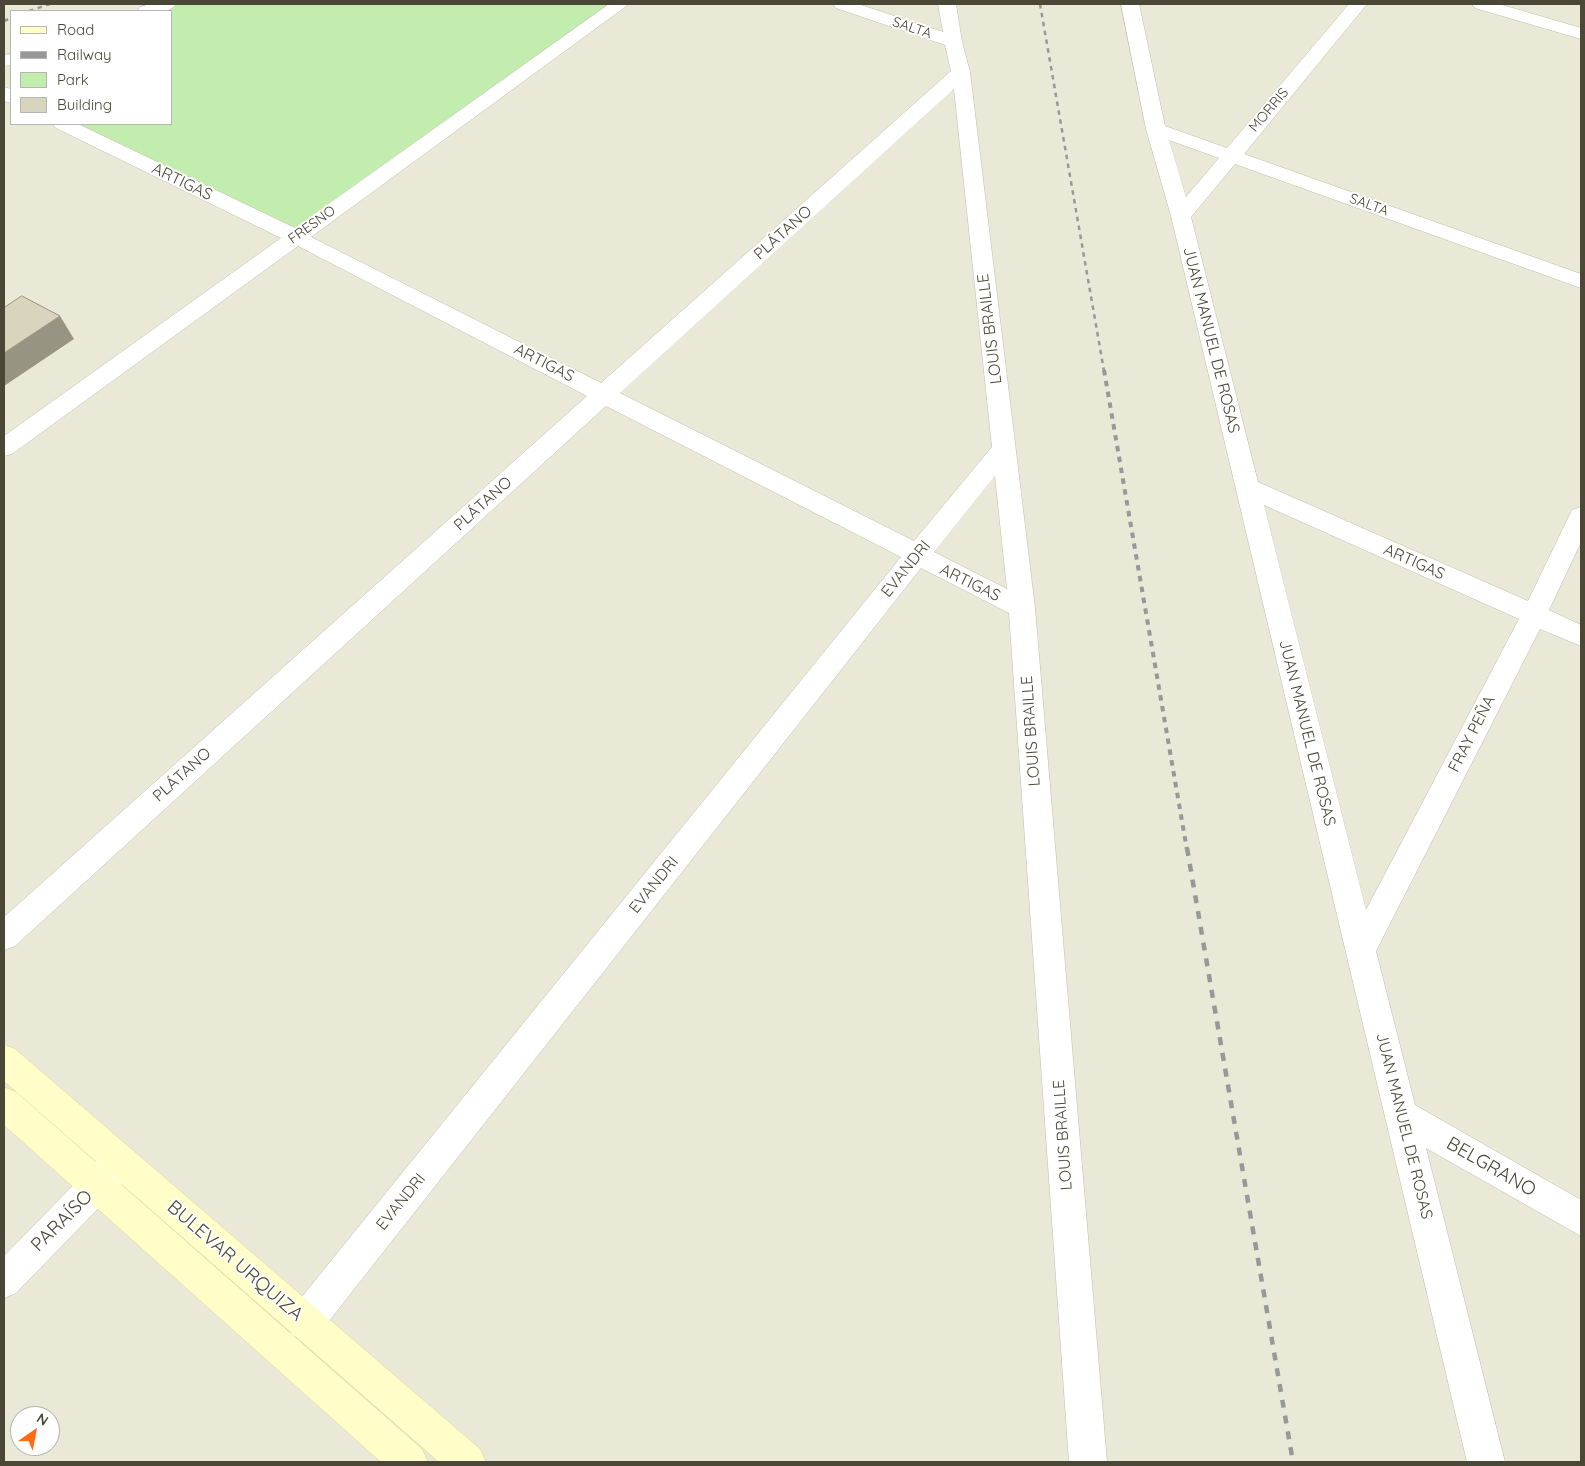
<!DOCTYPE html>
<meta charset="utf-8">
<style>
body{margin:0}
#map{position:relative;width:1585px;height:1466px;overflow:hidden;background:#f6f5e9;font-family:Quicksand,sans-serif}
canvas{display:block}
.frame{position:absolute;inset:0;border:5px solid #4a4736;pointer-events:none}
.legend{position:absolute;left:10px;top:10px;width:162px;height:115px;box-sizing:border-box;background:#fff;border:1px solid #b7b5af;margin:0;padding:6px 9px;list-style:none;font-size:15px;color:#4a4736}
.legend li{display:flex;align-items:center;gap:10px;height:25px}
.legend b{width:25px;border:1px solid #b7b5af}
.north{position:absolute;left:10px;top:1406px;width:50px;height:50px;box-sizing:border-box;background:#fff;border:1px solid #b7b5af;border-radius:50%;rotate:33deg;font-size:14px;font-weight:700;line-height:20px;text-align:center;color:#4a4736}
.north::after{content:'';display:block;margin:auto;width:18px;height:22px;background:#ff6c16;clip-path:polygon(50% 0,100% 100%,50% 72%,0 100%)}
</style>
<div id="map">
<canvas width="1585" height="1466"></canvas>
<div class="frame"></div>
<ul class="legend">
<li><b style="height:6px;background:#fffec9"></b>Road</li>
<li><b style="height:6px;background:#989898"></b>Railway</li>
<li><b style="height:14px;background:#c3edae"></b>Park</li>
<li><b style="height:14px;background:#d8d4bd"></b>Building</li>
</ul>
<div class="north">N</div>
</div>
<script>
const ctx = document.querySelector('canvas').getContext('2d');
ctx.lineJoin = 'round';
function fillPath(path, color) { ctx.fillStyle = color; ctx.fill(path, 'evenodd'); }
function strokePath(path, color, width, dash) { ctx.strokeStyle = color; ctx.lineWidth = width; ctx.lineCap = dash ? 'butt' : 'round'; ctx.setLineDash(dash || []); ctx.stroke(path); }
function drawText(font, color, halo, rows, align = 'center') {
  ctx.font = font + ' Quicksand,sans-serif'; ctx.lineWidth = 4; ctx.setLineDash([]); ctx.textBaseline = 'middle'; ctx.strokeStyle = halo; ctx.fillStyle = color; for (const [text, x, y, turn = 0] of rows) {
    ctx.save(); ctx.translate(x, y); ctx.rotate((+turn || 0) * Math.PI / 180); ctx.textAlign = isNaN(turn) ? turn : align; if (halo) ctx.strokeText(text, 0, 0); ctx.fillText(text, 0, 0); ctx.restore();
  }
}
const residential = new Path2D(`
 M4 4H1581V1462H4ZM11 11H171V124H11ZM20 1416H50V1446H20Z`);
const green = new Path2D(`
 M167 4H620L296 237 63 124H171V11H146Z`);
const minor = new Path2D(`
 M150 4H176C168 15 149 12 137 11L140 7Z
 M609 4H629L311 237 601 383 951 71 945 45 836 8 833 4H858L943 32 938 4H956L962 42 970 72 1035 608 1107 1462H1069L1009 613 921 568 318 1335 305 1340 292 1335 287 1322 292 1309 901 557 606 406 15 946 4 950V917L587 396 298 246 12 454 4 456V436L281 238 56 128 53 124H78L295 228ZM954 89 992 447 914 541 620 393ZM995 476 1007 589 934 552Z
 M1121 4H1139L1165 126 1227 148 1349 4H1367L1244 154 1581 274V288L1235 164 1191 217 1258 482 1528 601 1572 510 1581 507V542L1549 610 1581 625V646L1540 629 1376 951 1415 1105 1581 1200V1236L1426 1148 1505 1462H1467L1171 216 1146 129ZM1169 140 1219 158 1186 197ZM1264 505 1519 619 1366 910Z
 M1472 4H1499L1581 28V39L1475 8Z
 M11 54V65L4 66V55Z
 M4 87 11 89V103L4 101Z
 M111 1154 123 1159 128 1171 123 1183 16 1293 4 1298V1256L99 1159Z`);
const secondary = new Path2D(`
 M4 1045 15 1049 480 1449 486 1462H439L4 1081Z
 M4 1087 16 1092 422 1449 428 1462H381L4 1125Z`);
const railFar2 = new Path2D(`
 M1040 4 1104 371
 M29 11 50 4
 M4 21 11 18`);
const railFar1 = new Path2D(`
 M1104 370 1187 850`);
const rail = new Path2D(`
 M1187 848 1293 1462`);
const shadedWall = new Path2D(`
 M60 316 74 339 4 386V353Z`);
const building = new Path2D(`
 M22 296 60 316 4 353V308Z`);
const farStreetnames = [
 ["SALTA",912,28,19],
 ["MORRIS",1269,110,-50],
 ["SALTA",1369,205,20],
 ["FRESNO",312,225,-36]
];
const streetNames = [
 ["ARTIGAS",182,182,26],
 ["PLÁTANO",783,233,-42],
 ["LOUIS BRAILLE",990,329,-97],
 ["JUAN MANUEL DE ROSAS",1211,340,76],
 ["ARTIGAS",544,363,27],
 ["PLÁTANO",483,504,-42],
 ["ARTIGAS",1414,562,24],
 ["EVANDRI",906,569,-51],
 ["ARTIGAS",970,583,26],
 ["LOUIS BRAILLE",1031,731,-94],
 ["JUAN MANUEL DE ROSAS",1307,733,76],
 ["FRAY PEÑA",1472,734,-63],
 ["PLÁTANO",182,775,-42],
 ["EVANDRI",654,885,-51],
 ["JUAN MANUEL DE ROSAS",1404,1126,76],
 ["LOUIS BRAILLE",1063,1135,-94],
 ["EVANDRI",401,1202,-51]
];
const nearStreetnames = [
 ["BELGRANO",1491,1167,30],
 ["PARAÍSO",62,1221,-45],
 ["BULEVAR URQUIZA",235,1261,41]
];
fillPath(residential, '#eae8d6');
fillPath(green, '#c3edae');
strokePath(minor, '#c2bfaa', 1);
strokePath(secondary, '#dad695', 1);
fillPath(minor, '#fff');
fillPath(secondary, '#fffec9');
strokePath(railFar2, '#989898', 2.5, [4.5, 4.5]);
strokePath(railFar1, '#989898', 4, [5.5, 5.5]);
strokePath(rail, '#989898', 4.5, [8, 8]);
fillPath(shadedWall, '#979484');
fillPath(building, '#d8d4bd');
strokePath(building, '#979484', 1);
drawText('14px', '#4a4736', '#fff', farStreetnames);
drawText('16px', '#4a4736', '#fff', streetNames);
drawText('19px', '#4a4736', '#fff', nearStreetnames);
</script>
